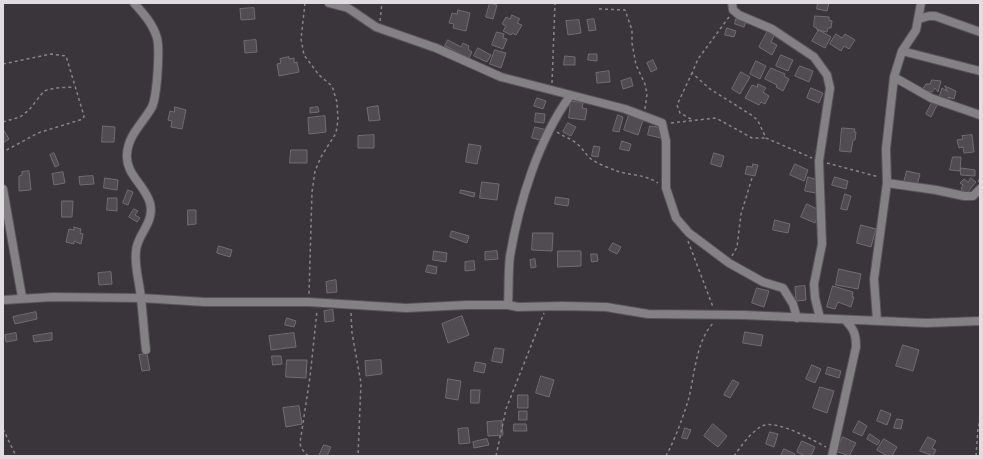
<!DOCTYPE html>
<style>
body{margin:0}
#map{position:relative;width:983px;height:459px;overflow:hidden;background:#39353b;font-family:"IBM Plex Sans",sans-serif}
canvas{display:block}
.frame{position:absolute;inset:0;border:4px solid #e0dde1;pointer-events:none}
</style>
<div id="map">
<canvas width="983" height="459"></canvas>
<div class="frame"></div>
</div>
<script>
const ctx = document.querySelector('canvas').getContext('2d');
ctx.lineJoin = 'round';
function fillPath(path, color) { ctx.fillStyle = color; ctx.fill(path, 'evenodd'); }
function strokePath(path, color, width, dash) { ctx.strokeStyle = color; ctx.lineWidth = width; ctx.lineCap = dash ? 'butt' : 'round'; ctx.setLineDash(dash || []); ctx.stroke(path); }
const building = new Path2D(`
 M490 3 497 5 493 19 486 17Z
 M818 3H829L827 11 817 9Z
 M254 8 255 19 241 20 240 9Z
 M458 10 470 13 466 31 453 28 454 24 449 23 452 13 457 14Z
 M512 15 520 19 517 23 522 25 516 35 512 33 511 35 503 31 506 26 502 24 506 17 510 19Z
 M815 16 829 17V20L832 21 831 28H828L827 32 817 30V28L814 27Z
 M594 19 596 30 589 31 587 20Z
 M736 19 746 22 744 27 735 24Z
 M579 20 581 33 568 35 566 21Z
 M727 28 736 31 734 37 725 35Z
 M819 30 831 37 825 48 812 41Z
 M768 31 775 34 771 42 777 45 772 55 759 47Z
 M497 32 504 34 503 38 507 39 503 49 492 45Z
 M836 34 842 38 845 34 855 40 849 49 844 46 841 51 830 44Z
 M256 40 257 52 245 53 244 41Z
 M448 40 461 47 463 43 469 46 468 49 472 52 469 58 445 46Z
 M478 48 491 55 487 62 474 56Z
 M495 50 506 53 501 68 490 64Z
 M589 54H597V61L588 60Z
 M781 55 793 60 788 71 776 66Z
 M565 56 575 57V65H564Z
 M289 57V59L294 58V63L297 62 299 72 279 76 277 64 281 63 280 59Z
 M653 60 657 69 651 72 647 63Z
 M756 61 766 66 760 79 750 74Z
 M800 66 813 71 809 82 795 76Z
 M771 68 785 74 784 76 789 79 783 91 776 87 777 85 765 79Z
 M609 71 610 82 597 83 596 73Z
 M741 72 750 77 740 94 732 89Z
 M631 78 633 86 623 89 621 81Z
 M932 80 941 81 938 92 935 88 932 92 922 90 926 84H930Z
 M758 84 766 88 763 92 769 96 765 104 761 102 759 105 745 98 752 85 757 87Z
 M945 86 956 91 954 99 948 97 950 100 939 97 942 88 947 91Z
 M811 88 823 93 819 103 807 98Z
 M537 98 546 101 543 109 534 106Z
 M571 101 583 103 582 108 587 109 585 120 569 118Z
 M932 103 937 105 931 117 926 114Z
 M378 106 380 120 369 121 367 108Z
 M175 107 186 110 182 129 171 127 172 121 168 120 170 111 174 112Z
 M318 107 319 112 310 113V108Z
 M536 113 545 114 544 123 535 122Z
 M618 115 623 117 619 132 613 131Z
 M629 115 643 120 638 135 624 130Z
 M325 116 326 132 309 134 308 118Z
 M568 123 576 127 571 136 563 132Z
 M103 126 115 127 114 142H102Z
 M650 126 663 128 661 138 648 135Z
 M535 127 547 130 544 141 532 138Z
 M842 128 855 129 854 132H856L855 140H853L851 152 840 151Z
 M3 129 9 139 3 143Z
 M374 135V148H358V136Z
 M972 135 974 152 964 153 963 147 959 148 957 140 963 139 962 136Z
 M622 141 631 144 629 151 620 149Z
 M469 144 481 146 477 164 466 162Z
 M594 146 600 147 598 157 592 156Z
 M291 150H307V163H290Z
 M54 153 59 165 55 167 50 155Z
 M714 153 724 156 721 167 711 164Z
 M953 157H961L960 171 950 170Z
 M753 164 758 165 755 176 745 174 747 166 752 167Z
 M795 164 808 170 804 181 790 175Z
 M961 168 975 170V176L961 175Z
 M29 171 31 190 19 191V176L22 175V172Z
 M907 171 920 174 917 185 904 182Z
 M63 172 65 183 54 185 52 174Z
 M93 176 94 184 80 185 79 177Z
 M808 177 818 180 815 193 805 191Z
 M835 177 848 181 846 189 832 185Z
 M105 178 118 180 117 190 104 188Z
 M971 178 976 182 967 193 961 189 963 185 960 183 964 179 968 182Z
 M482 182 499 184 497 200 480 198Z
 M128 190 133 192 128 205 123 203Z
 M461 190 475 193 474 197 460 193Z
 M845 194 851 196 847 210 841 209Z
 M556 197 569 199 568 206 555 204Z
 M108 198H117V211L107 210Z
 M62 201H73L72 217H62Z
 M807 204 821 211 815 223 801 217Z
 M134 209 138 211 135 215 140 218 137 222 129 217Z
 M188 210H196V224L188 225Z
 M775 220 790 224 788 233 773 230Z
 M861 225 876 229 871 247 857 243Z
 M74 227 81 229 80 233 83 234 81 244 74 241V244L66 242 69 229 74 230Z
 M452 231 469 236 467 243 450 237Z
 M533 233H553L552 251 532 250Z
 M613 243 621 247 617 254 609 250Z
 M219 246 232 250 230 257 217 253Z
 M434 251 447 253 446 262 433 260Z
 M497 251 498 259 485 260V252Z
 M558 251H581V266L558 267Z
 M591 254H597L598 261 592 262Z
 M535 259 536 267 531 268 530 260Z
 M474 261 475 270 465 271V262Z
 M428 265 437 267 436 274 426 272Z
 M839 269 861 274 858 289 836 285Z
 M111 272 112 284 99 285 98 273Z
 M336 280 337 292 327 293 326 282Z
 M805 286 806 300 796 301 795 287Z
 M833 286 853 292 852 297H854L851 307 838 302 835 309 827 307Z
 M757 288 769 291 764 307 752 303Z
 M333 310 334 321 325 322 324 311Z
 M36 312 37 319 15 324 13 317Z
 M462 316 469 335 448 343 442 324Z
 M287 318 296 321 294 327 285 325Z
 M745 332 763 335 761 346 743 343Z
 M16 333 17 340 6 342 5 335Z
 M52 333V340L34 342 33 336Z
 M294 333 296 347 271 350 269 336Z
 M903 345 919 350 913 371 896 366Z
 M495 348 504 349 502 363 492 361Z
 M147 354 150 370 142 371 139 355Z
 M272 356H281L282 364 273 365Z
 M287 360H307L306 378 286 377Z
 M381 360 382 374 366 376 365 361Z
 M476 362 486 364 484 373 474 371Z
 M812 365 821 369 815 383 806 379Z
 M828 367 841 371 839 378 826 374Z
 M541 376 554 380 549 397 536 393Z
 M448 379 461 381 458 400 446 398Z
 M733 380 739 383 730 398 724 395Z
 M820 387 834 391 827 413 813 408Z
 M471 390H480L479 403H471Z
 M518 395H528V408H518Z
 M299 406 302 424 286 427 283 408Z
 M881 410 891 414 887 425 877 421Z
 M519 411H527V420H519Z
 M897 419 903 420 901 429 894 428Z
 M502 421 503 435 488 436 487 422Z
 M859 421 867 426 862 436 853 432Z
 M514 424H526L527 431H514Z
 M713 424 727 436 718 447 704 436Z
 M468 428 470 443 459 444 458 429Z
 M685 428 691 430 687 439 682 438Z
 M770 432 778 434 774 447 766 444Z
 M870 434 880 441 877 445 867 439Z
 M843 437 856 443 849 456 836 451Z
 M928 437 936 441 932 448 936 450 933 456 920 451Z
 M487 439 489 445 474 448 473 442Z
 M884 439 897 447 892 456H887L877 450Z
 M802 441 815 447 811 456H805L797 452Z
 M324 445 331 447 327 456H319Z
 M784 449 795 454 794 456H781Z`);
const path = new Path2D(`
 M305 3 301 39 304 55 319 75 332 86 337 102 338 120 336 133 321 157 315 171 312 192 309 294
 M599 9 625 10 632 30V43L636 65 645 84 647 94 645 109
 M729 17 698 59 692 73 710 89 753 116 758 121 766 138 812 158
 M380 21 382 3
 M3 64 51 54 66 56 84 116 83 119 38 133 3 152
 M552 83 555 3
 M691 119 680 113 677 105 692 73
 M3 122 20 117 29 110 44 91 55 88 74 87
 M671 123 716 118 752 138H765
 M557 132C564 137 570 138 576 143 582 147 585 154 591 159 598 164 609 168 617 171 631 176 645 174 658 183
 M980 151V153
 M827 163 879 177
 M979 182 980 174
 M688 241 713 307
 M732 256 737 247 741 214 752 178
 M351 313 352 333 361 383 358 456
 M3 429 16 456
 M308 456 301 448 300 443 310 377 317 311
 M496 456 506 409 544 313
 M666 456C675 439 682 420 688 401 695 376 695 342 714 322
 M734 456C741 446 751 432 762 426 776 419 813 440 826 447
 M976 456 978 428 980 421`);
const minor = new Path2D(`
 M134 3C143 13 153 24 157 38 160 50 157 96 152 107 143 123 128 135 127 154 125 174 145 185 150 203 155 223 137 234 136 251 134 267 140 283 141 299 143 316 144 333 146 350
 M329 3 348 8 376 27 436 48 501 77 625 109 662 123 666 141V188L676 218 689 233 729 263 763 282 783 288 793 304 797 318
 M732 3 733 10 739 15 772 29 814 57 827 75 830 88 819 161 822 244 814 284 815 298 820 318
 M919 19 929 16H935L980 32
 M902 51 980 71
 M894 77 931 98 980 115
 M887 183 936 190 964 196H973L980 189
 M3 189 22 297
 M3 300 53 297 141 298 205 302H308L406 308 467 305H508L518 307 562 306 606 307 648 314 744 315 926 323 980 321
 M508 305C509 289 508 272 510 256 519 203 538 140 570 96
 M877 320 874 279 887 183 886 149 894 77 902 51 916 30 921 3
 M832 456 856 347C856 334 854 329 845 320`);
fillPath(building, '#504c52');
strokePath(building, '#716c72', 1);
strokePath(minor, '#575359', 10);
strokePath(path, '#88858a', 1.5, [3, 3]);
strokePath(minor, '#838184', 8);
</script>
